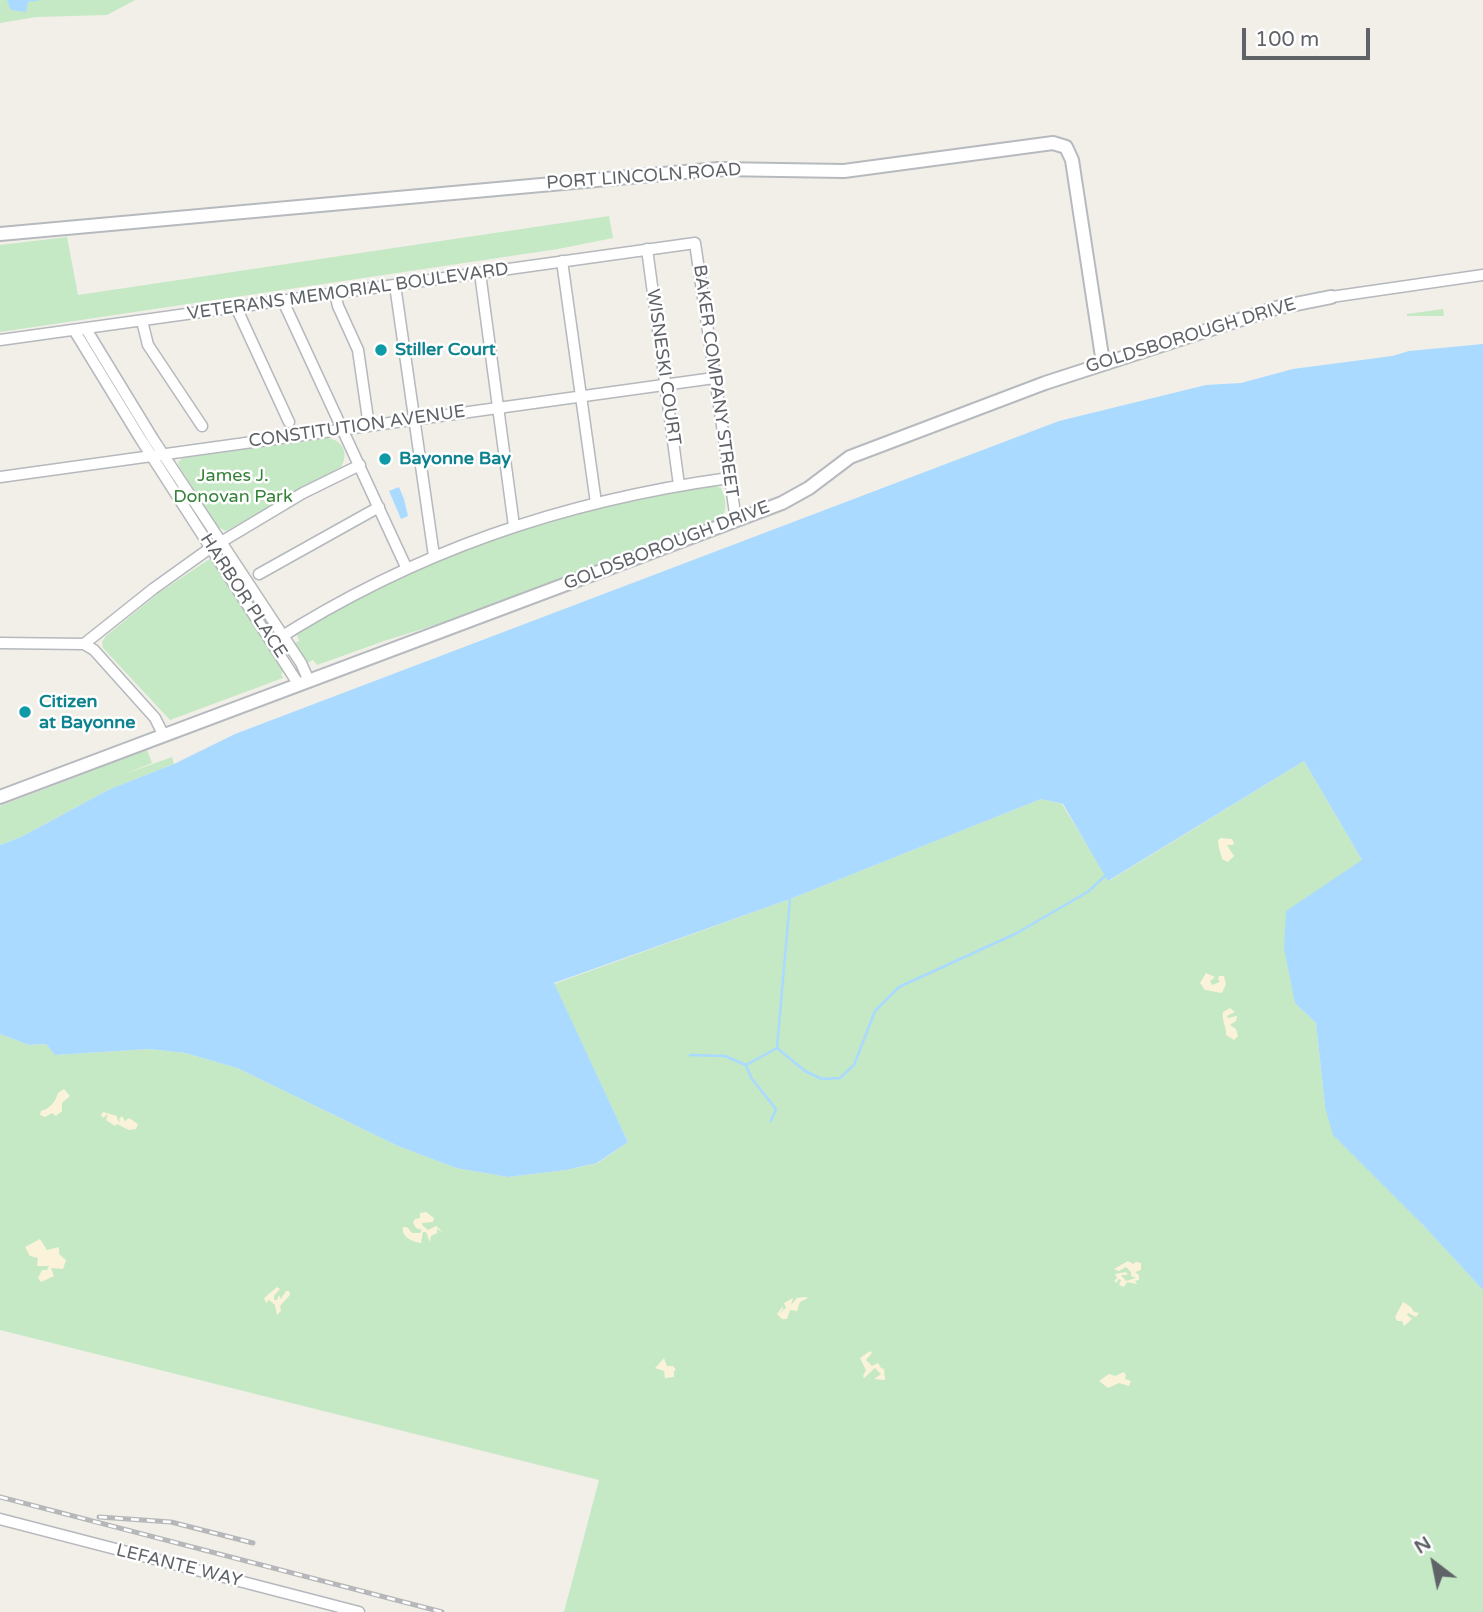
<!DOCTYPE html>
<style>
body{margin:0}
#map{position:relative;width:1483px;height:1612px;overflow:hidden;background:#f1efe8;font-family:"Varela Round",sans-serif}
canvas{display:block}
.north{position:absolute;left:1399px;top:1528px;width:70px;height:70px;-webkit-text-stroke:5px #fff;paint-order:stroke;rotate:328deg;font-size:19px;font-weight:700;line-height:28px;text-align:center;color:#5f6368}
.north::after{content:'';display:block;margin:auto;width:24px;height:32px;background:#5f6368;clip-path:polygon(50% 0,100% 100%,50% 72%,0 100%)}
.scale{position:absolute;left:1242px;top:28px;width:128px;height:32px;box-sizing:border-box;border:4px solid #5f6368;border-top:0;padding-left:9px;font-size:21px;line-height:24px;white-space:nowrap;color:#5f6368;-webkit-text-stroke:5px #fff;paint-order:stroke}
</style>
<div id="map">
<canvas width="1483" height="1612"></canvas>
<div class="north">N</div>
<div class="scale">100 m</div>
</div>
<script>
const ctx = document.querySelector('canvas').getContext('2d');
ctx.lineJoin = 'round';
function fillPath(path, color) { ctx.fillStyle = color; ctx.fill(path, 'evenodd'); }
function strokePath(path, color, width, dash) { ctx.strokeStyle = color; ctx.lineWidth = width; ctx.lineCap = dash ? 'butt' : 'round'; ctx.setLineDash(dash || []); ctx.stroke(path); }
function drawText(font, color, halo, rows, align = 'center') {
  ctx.font = font + ' "Varela Round",sans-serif'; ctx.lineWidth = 5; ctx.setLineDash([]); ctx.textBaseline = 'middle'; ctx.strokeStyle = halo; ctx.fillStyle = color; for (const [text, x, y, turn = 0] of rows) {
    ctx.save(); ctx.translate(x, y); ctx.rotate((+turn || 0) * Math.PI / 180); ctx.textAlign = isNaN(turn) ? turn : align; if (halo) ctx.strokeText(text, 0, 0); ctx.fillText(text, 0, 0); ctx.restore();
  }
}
const green = new Path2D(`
 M0 0H135L107 15 36 17 0 23Z
 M609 216 613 238 558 249 0 332V245L67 237 78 295Z
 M1443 309 1444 316H1407V314Z
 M328 438C343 441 349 453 341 467L226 531 218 527 179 466 178 462 183 458Z
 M716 486 721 488C725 497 728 508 722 517L467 615 384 641 317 665 313 660 307 663 295 643 299 641 297 634C412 552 577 507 716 486Z
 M211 558 285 670 281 674 283 678 170 720 103 648 102 642 106 636 160 592Z
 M147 750 152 763 122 775 172 757 174 764 110 789 21 837 0 845V806Z
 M1304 761 1362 860 1295 1003 1316 1023 1325 1107 1423 1225 1483 1290V1612H564L599 1480 0 1330V1034L29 1045 46 1044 55 1055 149 1049 185 1053 237 1068 398 1146 456 1168 508 1177 566 1170 598 1163 628 1142 554 984 790 899 1041 799 1062 804 1109 881Z`);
const sand = new Path2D(`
 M1221 838 1232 839 1234 843 1233 845H1227L1234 856 1228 862 1222 859C1221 852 1218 848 1218 840Z
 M1206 973 1215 977 1210 981 1212 985 1220 982 1218 979 1219 976H1224L1226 984 1222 993 1205 990 1200 983Z
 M1230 1008 1235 1012 1227 1016 1228 1018 1237 1016 1236 1021 1230 1025 1236 1029 1238 1036 1234 1040 1226 1035C1227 1027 1221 1020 1223 1012Z
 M64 1089 70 1096 62 1103V1111L56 1116 52 1113 45 1117 40 1115 41 1111C51 1108 55 1102 58 1093Z
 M103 1112 117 1116V1119L120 1123 119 1119 122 1116 125 1121 129 1118 138 1124 136 1129 129 1130 117 1124 115 1126 106 1120 108 1114 103 1118 101 1115Z
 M426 1212 434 1218 433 1222 422 1223V1225L428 1230 436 1226 443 1232 437 1229V1233L431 1236 430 1242 426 1232H423L421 1243C413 1242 401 1237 403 1227H407L412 1233H420L422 1230 416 1228 413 1223 415 1219 420 1218V1213Z
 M40 1239 47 1250 59 1247V1254L66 1260 63 1269 51 1268 54 1276 41 1282 38 1278 42 1270H47L49 1266H37L38 1258 30 1256 25 1247Z
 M1128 1261 1133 1264 1136 1262 1141 1263V1270L1135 1272 1139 1275V1280L1135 1281 1137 1284 1127 1282 1124 1287 1119 1285 1121 1280 1118 1279 1117 1283 1114 1281 1117 1278 1115 1274 1126 1272 1128 1275H1121L1126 1281 1136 1278 1131 1276V1272L1126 1267 1119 1271 1114 1269Z
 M277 1287 280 1289 274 1296V1300H277L279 1295 281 1299 286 1291H289L290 1295 280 1306 281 1311 277 1315 275 1305 269 1300 266 1303 264 1298Z
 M805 1297 808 1298 800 1302 797 1311 790 1310 787 1319H782L777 1314 783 1306V1309L779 1314 786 1308 784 1303 793 1298 791 1305 797 1298Z
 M1403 1302 1411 1307 1414 1312 1419 1313 1416 1317 1408 1313 1407 1315 1412 1319 1404 1326 1402 1321H1397L1395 1317Z
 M870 1351 872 1353 866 1360 872 1366 878 1363 881 1368 884 1369 885 1380 874 1379 881 1374 875 1368 864 1378 863 1376 866 1370 860 1358Z
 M664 1358 667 1366H673L676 1370 674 1371V1377L665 1378 664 1371 655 1368Z
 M1124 1372 1126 1375 1125 1379 1131 1381 1129 1386 1119 1383 1108 1388 1099 1381 1109 1374 1115 1376Z`);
const water = new Path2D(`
 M7 0H41L28 2 26 12 11 10Z
 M1483 344V1290L1423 1225 1333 1135 1325 1107 1316 1023 1295 1003 1284 948 1286 911 1362 860 1304 761 1108 881 1063 804 1041 799 790 899 554 983 628 1142 597 1163 566 1170 508 1177 456 1168 398 1146 237 1068 185 1053 149 1049 55 1055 46 1044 29 1045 0 1034V845L21 837 110 789 174 764 235 734 1059 421 1206 385 1241 383 1293 369 1392 356 1409 351Z
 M399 487 404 499 408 516 401 519 389 491Z`);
const stream = new Path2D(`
 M790 899 777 1048 805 1071 822 1079 840 1078 854 1065 875 1011 899 987 1017 933 1089 891 1105 876
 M690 1055 725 1056 746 1065 777 1048
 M746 1066 752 1079 776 1109 771 1121`);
const street = new Path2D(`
 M647 249 679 485
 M562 261 596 503
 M480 273 514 526
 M395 285 434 556
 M335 293 338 306 358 350 369 426
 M1331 297 1483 275
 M283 301 406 567
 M236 307 289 422
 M142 321 148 345 202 426
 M86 329 153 439 301 663 309 681
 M74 330 140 438 299 685
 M0 340 695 243 736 520
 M0 477 714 378
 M259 574 379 507
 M273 642C415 551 563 501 729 478
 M0 643 84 644 153 589 206 551 303 493 360 465
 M84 644 94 650 155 718 164 736
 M0 1519 359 1612`);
const secondary = new Path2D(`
 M0 234 718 169 844 171 1053 143 1066 147 1072 160 1103 363
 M0 797 782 503 809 488 850 457 1045 383 1276 308 1331 297`);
const rail = new Path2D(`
 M0 1497 442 1612
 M99 1517 171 1522 253 1543`);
const markers = [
 [381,350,7,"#0f9aa8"],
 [385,459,7,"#0f9aa8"],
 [25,712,7,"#0f9aa8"]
];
const streetNames = [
 ["PORT LINCOLN ROAD",644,177,-4],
 ["VETERANS MEMORIAL BOULEVARD",348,292,-8],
 ["GOLDSBOROUGH DRIVE",1191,336,-17],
 ["WISNESKI COURT",663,367,82],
 ["BAKER COMPANY STREET",715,381,82],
 ["CONSTITUTION AVENUE",357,427,-8],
 ["GOLDSBOROUGH DRIVE",667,546,-21],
 ["HARBOR PLACE",243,596,57],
 ["LEFANTE WAY",179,1566,14]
];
const cultureNames = [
 ["Stiller Court",395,350],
 ["Bayonne Bay",399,459],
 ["Citizen",39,702],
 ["at Bayonne",39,723]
];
const parkNames = [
 ["James J.",233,476],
 ["Donovan Park",233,497]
];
fillPath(green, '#c5e8c5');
fillPath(sand, '#fbf3d9');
fillPath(water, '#aadaff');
strokePath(stream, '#aadaff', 2.5);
strokePath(street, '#b5b8bc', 13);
strokePath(secondary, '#b6babf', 16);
strokePath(street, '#fff', 10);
strokePath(secondary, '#fff', 12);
strokePath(rail, '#b6b7b8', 5);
strokePath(rail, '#fff', 2.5, [8]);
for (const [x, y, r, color] of markers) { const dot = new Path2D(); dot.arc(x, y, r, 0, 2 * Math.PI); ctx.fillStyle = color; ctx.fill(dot); strokePath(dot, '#fff', 2.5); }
drawText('18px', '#5f6368', '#fff', streetNames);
drawText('bold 18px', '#0d838f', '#fff', cultureNames, 'left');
drawText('18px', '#348238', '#fff', parkNames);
</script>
